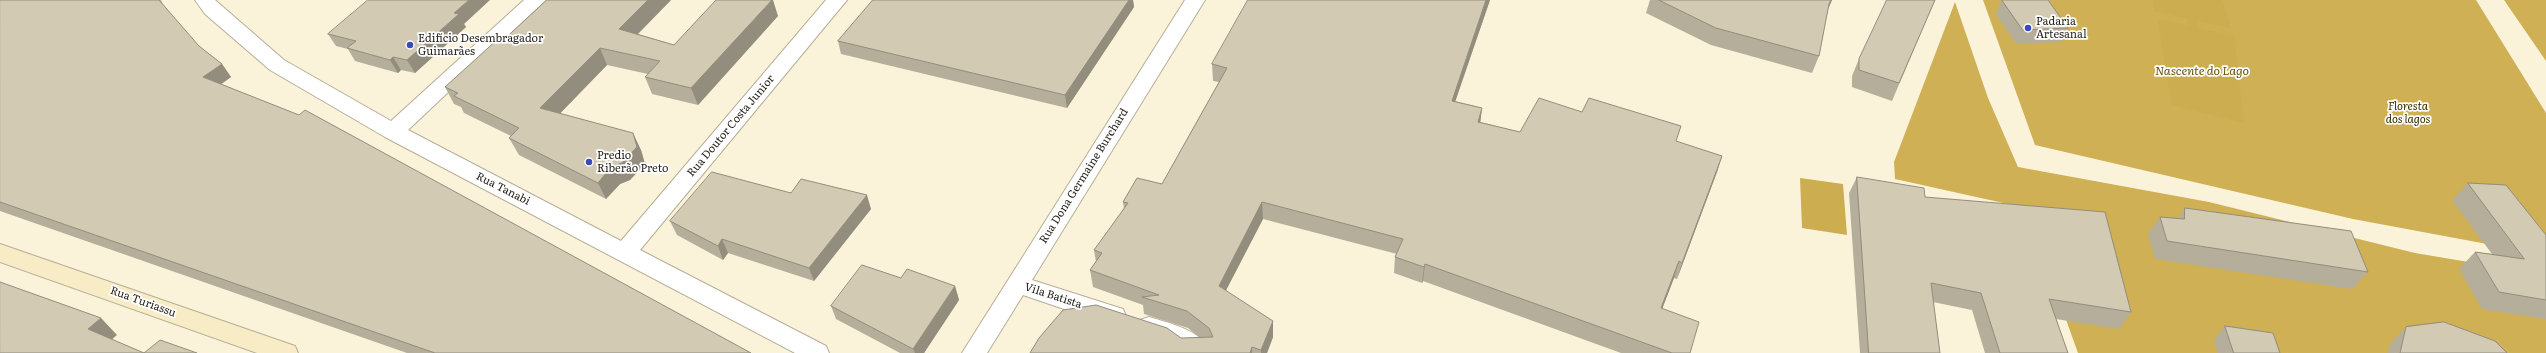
<!DOCTYPE html>
<meta charset="utf-8">
<style>
body{margin:0}
canvas{display:block;background:#fbf2da}
</style>
<canvas width="2546" height="353"></canvas>
<script>
const ctx = document.querySelector('canvas').getContext('2d');
ctx.lineJoin = 'round';
function fillPath(path, color) { ctx.fillStyle = color; ctx.fill(path, 'evenodd'); }
function strokePath(path, color, width, dash) { ctx.strokeStyle = color; ctx.lineWidth = width; ctx.lineCap = dash ? 'butt' : 'round'; ctx.setLineDash(dash || []); ctx.stroke(path); }
function drawText(font, color, halo, rows, align = 'center') {
  ctx.font = font + ' Literata,serif'; ctx.lineWidth = 3.5; ctx.setLineDash([]); ctx.textBaseline = 'middle'; ctx.strokeStyle = halo; ctx.fillStyle = color; for (const [text, x, y, turn = 0] of rows) {
    ctx.save(); ctx.translate(x, y); ctx.rotate((+turn || 0) * Math.PI / 180); ctx.textAlign = isNaN(turn) ? turn : align; if (halo) ctx.strokeText(text, 0, 0); ctx.fillText(text, 0, 0); ctx.restore();
  }
}
const forest = new Path2D(`
 M1983 0H2476L2546 113V255L2353 219 2035 145Z
 M2504 0H2546V61Z
 M1955 2 1988 98 2018 167 2209 202 2415 253 2546 275V353H2078L2026 208 1895 179 1894 162Z`);
const water = new Path2D(`
 M2153 0H2222L2231 28 2154 11Z
 M2158 19 2234 36 2244 123 2171 105Z
 M1800 178 1843 184 1847 235 1802 228Z`);
const stream = new Path2D(`
 M2192 19 2193 27`);
const street = new Path2D(`
 M195 0H215L284 60 391 121 524 0H546L408 130 621 241 826 0H847L640 250 826 346 829 353H795L385 137 270 70 205 14Z
 M1185 0H1205L1032 280 1123 309 1126 316 1123 323 1114 326 1023 295 987 353H962Z
 M1149 317C1172 324 1201 330 1212 353H1182L1170 343 1140 334 1137 327 1140 320Z`);
const secondary = new Path2D(`
 M0 244 295 346 298 353H257L0 262Z`);
const wall = new Path2D(`
 M0 0H161L164 7 199 46 222 64 231 77 221 84 751 353H407L0 211Z
 M671 0 638 34 674 45 778 16 698 105 652 94 645 77 648 74 607 65 560 113 641 150 645 164 630 180 620 184 606 199 519 155 509 138 511 136 464 113 461 107 454 104 445 87 504 39Z
 M873 0H1133L1134 7 1067 108 841 54 838 41Z
 M1490 0 1455 101 1482 108 1480 122 1520 132 1582 112 1722 156 1717 172 1677 279 1674 278 1662 309 1690 353H1621L1423 281 1422 283 1394 273 1395 257 1397 254 1263 219 1226 290 1273 337 1267 353H1030L1181 338H1200L1188 328 1144 314 1143 305 1093 287 1090 270 1096 262 1094 250 1124 209 1123 202 1162 184 1219 82 1213 81 1212 64Z
 M1650 0H1832L1828 9 1819 56 1812 73 1711 45 1646 13Z
 M1935 0 1892 101 1852 87V76L1859 59Z
 M2002 0 2068 28 2061 42 2016 44 1996 14Z
 M464 24 466 27 415 73 401 70 398 73 355 61 348 49 336 46 328 34Z
 M1857 177 1925 197 2131 312 2119 329 2056 319 2068 353H1985L1972 310 1933 302 1940 353H1860L1849 193Z
 M2468 183 2546 235V319L2482 309 2459 269 2475 252 2492 254 2452 200Z
 M791 193 871 209 814 281 728 253 723 260 677 235 670 221Z
 M2185 208 2368 272 2352 289 2155 259 2148 234 2160 217 2178 218Z
 M901 278 955 286 959 300 924 353H900L836 319 831 306Z
 M2225 326 2280 353H2218L2214 340Z
 M2406 327 2507 353H2388L2390 344Z`);
const shadedWall = new Path2D(`
 M469 0H490L464 24 466 27 415 73 407 60 454 13Z
 M648 0H671L627 45 619 29Z
 M772 0H773L778 16 698 105 691 88Z
 M1127 0H1133L1134 7 1067 108 1065 95Z
 M1486 0H1490L1450 117 1452 101Z
 M1831 0H1832L1823 21Z
 M600 48 607 65 549 125 540 108Z
 M393 57 401 70 398 73 390 60Z
 M222 64 231 77 213 90 203 77Z
 M1482 108 1480 125 1478 122Z
 M633 133 641 150 645 164 630 180 620 184 606 199 598 183Z
 M1722 156 1717 172 1677 279 1682 263Z
 M867 195 871 209 814 281 809 268Z
 M1262 202 1263 219 1220 302 1219 286Z
 M722 239 728 253 723 260 718 246Z
 M1679 261 1674 278 1656 325 1661 308Z
 M1425 264 1423 281 1422 283 1424 267Z
 M955 286 959 300 924 353H915L913 349Z
 M101 318 117 335 104 346 88 329Z
 M1273 321V337L1267 353H1261V350Z
 M1252 347V353H1250Z`);
const building = new Path2D(`
 M0 0H159L199 46 222 64 203 77 299 115 305 110 751 353H435L0 202Z
 M368 0H469L454 13 459 14 407 60 393 57 390 60 347 48 356 41 328 34Z
 M547 0H648L619 29 674 45 716 0H772L691 88 645 77 660 61 600 48 540 108 633 133 637 147 622 163 611 167 598 183 509 138 519 128 454 96 458 93 445 87 499 38 504 39Z
 M873 0H1129L1065 95 838 41Z
 M1248 0H1486L1452 101 1482 108 1478 122 1520 132 1539 98 1582 112 1589 98 1681 126 1676 141 1722 156 1682 263 1679 261 1661 308 1699 322 1690 353H1672L1425 264 1424 267 1395 257 1403 239 1262 202 1219 286 1273 321 1261 350 1252 347 1250 353H1030L1039 338 1063 310 1096 305 1167 328 1181 338 1213 337 1209 328 1187 311 1142 297 1159 295 1090 270 1102 253 1094 250 1128 203 1123 202 1137 178 1162 184 1227 68 1212 64Z
 M1659 0H1831L1829 4 1819 56 1716 28Z
 M1887 0H1935L1899 83 1859 70V59Z
 M2002 0H2048L2068 28 2023 30Z
 M712 172 791 193 801 179 867 195 809 268 722 239 718 246 670 221Z
 M1857 177 1924 188 1925 197 2105 212 2131 312 2049 299 2068 353H2000L1981 293 1931 283 1940 353H1869Z
 M2468 183 2506 185 2546 235V300L2499 292 2475 252 2524 259Z
 M2185 208 2351 231 2368 272 2167 241 2160 217 2184 219Z
 M862 265 901 278 907 269 955 286 913 349 831 306Z
 M0 282 101 318 88 329 144 353 160 340 197 353H0Z
 M2444 322 2495 341 2507 353H2400L2406 327Z
 M2225 326 2273 333 2280 353H2234Z`);
const markers = [
 [2028,28,4,"#384abd"],
 [410,45,4,"#384abd"],
 [589,162,4,"#384abd"]
];
const poiNames = [
 ["Padaria",2036,22],
 ["Artesanal",2036,35],
 ["Edifício Desembragador",418,39],
 ["Guimarães",418,52],
 ["Predio",597,156],
 ["Riberão Preto",597,169]
];
const parkNames = [
 ["Floresta",2408,107],
 ["dos lagos",2408,120]
];
const streetNames = [
 ["Rua Doutor Costa Junior",731,126,-50],
 ["Rua Dona Germaine Burchard",1084,176,-58],
 ["Rua Tanabi",503,189,27],
 ["Vila Batista",1053,296,18],
 ["Rua Turiassu",143,302,20]
];
const waterNames = [
 ["Nascente do Lago",2202,71]
];
fillPath(forest, '#cfb054');
fillPath(water, '#ccad50');
strokePath(stream, '#ccad50', 9);
strokePath(street, '#b6ae97', 2);
strokePath(secondary, '#b6ae97', 2);
fillPath(street, '#fff');
fillPath(secondary, '#f7ecc6');
fillPath(wall, '#b5ae9a');
fillPath(shadedWall, '#938d7d');
fillPath(building, '#d2cab3');
strokePath(building, '#938d7d', 1);
for (const [x, y, r, color] of markers) { const dot = new Path2D(); dot.arc(x, y, r, 0, 2 * Math.PI); ctx.fillStyle = color; ctx.fill(dot); strokePath(dot, '#fff', 1.5); }
drawText('11px', '#211e15', '#fff', poiNames, 'left');
drawText('italic 11px', '#392c03', '#fff', parkNames);
drawText('11px', '#211e15', '#fff', streetNames);
drawText('italic 12px', '#69540b', '#fff', waterNames);
</script>
